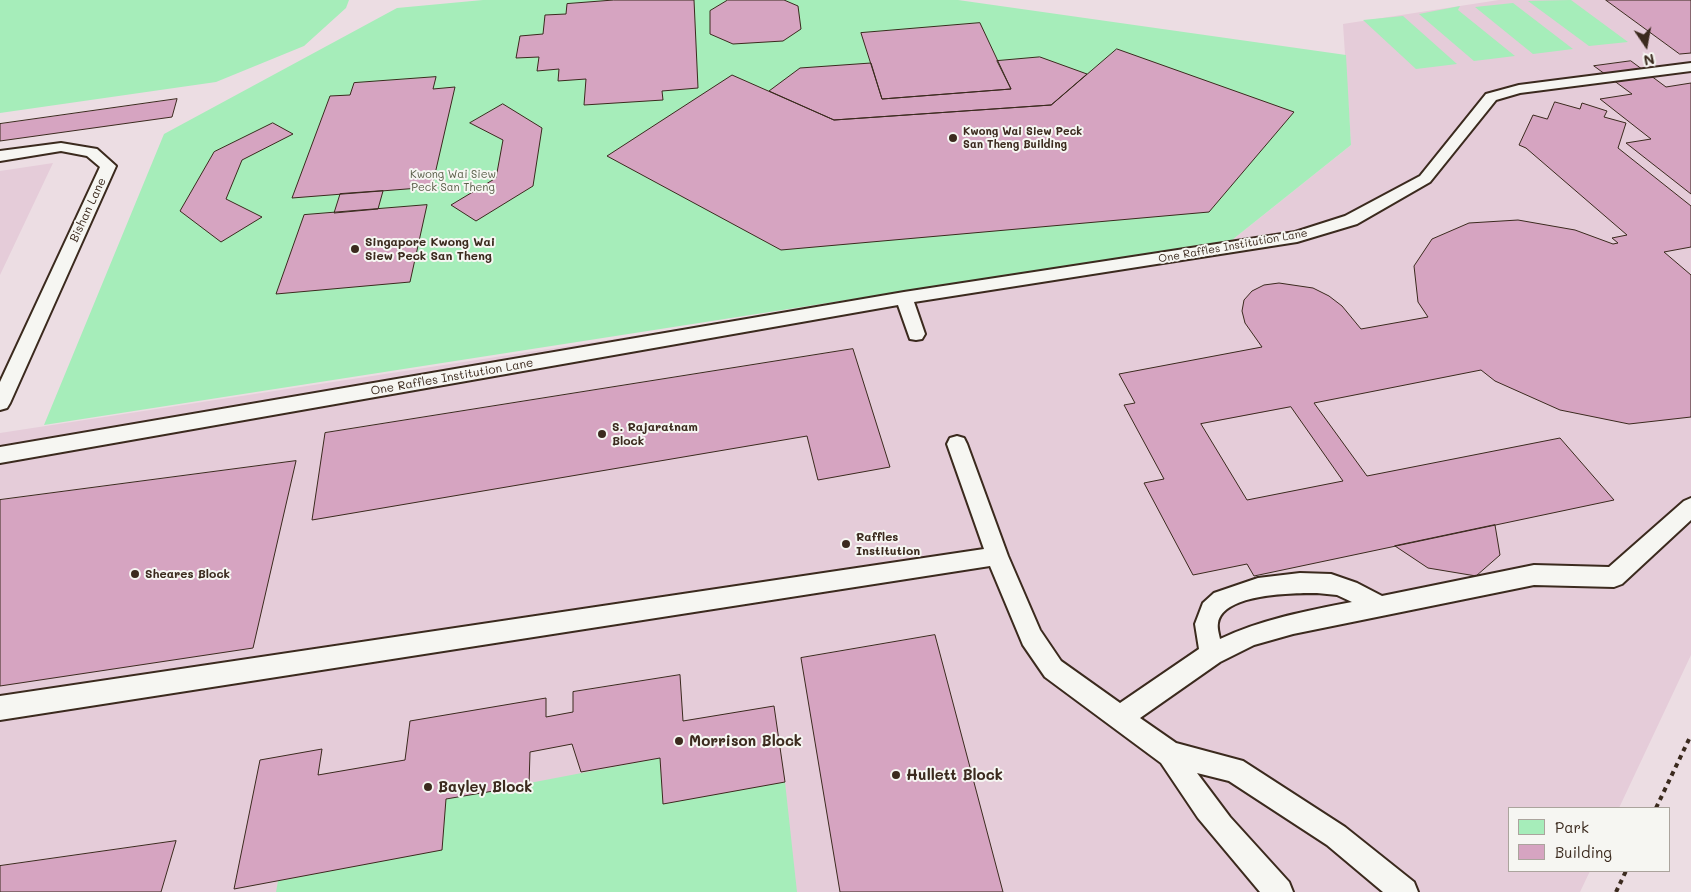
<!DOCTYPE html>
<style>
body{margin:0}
#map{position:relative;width:1691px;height:892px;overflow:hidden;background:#ecdde3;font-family:Mali,sans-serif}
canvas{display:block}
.legend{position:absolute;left:1508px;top:807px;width:162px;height:65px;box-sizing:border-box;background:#f6f6f2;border:1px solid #aba49d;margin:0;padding:6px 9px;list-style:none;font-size:15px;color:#3b2a1e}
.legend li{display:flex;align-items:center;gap:10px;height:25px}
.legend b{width:25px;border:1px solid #aba49d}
.north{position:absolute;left:1621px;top:20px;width:50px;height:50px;-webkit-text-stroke:4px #f6f6f2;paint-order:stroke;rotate:168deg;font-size:14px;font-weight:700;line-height:20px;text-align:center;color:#3b2a1e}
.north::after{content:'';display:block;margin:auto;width:18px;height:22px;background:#3b2a1e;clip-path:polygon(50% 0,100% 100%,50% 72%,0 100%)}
</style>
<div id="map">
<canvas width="1691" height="892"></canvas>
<ul class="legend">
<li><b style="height:14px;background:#a6edba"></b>Park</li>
<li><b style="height:14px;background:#d6a4c1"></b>Building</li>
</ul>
<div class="north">N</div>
</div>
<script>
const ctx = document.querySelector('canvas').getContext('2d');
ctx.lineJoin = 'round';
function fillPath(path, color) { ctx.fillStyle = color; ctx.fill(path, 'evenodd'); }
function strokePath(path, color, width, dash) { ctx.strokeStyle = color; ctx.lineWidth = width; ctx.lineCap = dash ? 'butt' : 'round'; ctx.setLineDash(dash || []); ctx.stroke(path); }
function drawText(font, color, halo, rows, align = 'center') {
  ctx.font = font + ' Mali,sans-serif'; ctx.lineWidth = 4; ctx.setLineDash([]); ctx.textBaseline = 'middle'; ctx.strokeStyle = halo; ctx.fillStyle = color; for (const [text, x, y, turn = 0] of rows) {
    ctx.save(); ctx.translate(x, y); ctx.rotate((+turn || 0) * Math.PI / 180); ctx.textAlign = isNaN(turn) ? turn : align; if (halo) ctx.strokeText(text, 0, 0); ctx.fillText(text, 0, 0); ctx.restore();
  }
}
const built = new Path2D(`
 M1499 0H1691V655L1619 808H1510V871H1590L1580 892H0V433L907 294 1232 240 1351 145 1343 24Z
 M53 163 0 275V171Z`);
const green = new Path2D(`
 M0 0H349L346 8 304 46 216 82 0 113Z
 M483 0H958L1346 55 1351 145 1232 240 44 425 164 134 397 8Z
 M1571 0 1628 42 1589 46 1528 1Z
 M1513 3 1573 49 1533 54 1475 7Z
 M1460 6 1458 10 1515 56 1474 61 1419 14Z
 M1403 16 1457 64 1416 69 1363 20Z
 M660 758 663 804 785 782 797 892H276L278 881 442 850 446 799Z`);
const building = new Path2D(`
 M614 0H694L698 88 662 91 663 100 584 105 586 79 558 81 559 69 537 71 539 57 516 58 520 36 543 34 545 15 566 14 567 4Z
 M728 0H784L798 6 801 29 783 41 733 44 710 34V11Z
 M1606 0H1691V53L1680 54Z
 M980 23 1011 89 882 99 861 33Z
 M1117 49 1294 112 1209 212 781 250 607 156 732 75 834 120 1051 105Z
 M1040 57 1087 74 1051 105 834 120 769 91 800 68 871 63 882 99 1011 89 997 61Z
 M1631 61 1666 87 1691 83V194L1626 143 1651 139 1600 99 1632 94 1594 66Z
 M436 77 433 89 455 87 432 187 292 198 330 96 350 95 354 83Z
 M177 99 172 117 0 141V124Z
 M1555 102 1580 109 1582 103 1607 111 1604 117 1626 123 1618 148 1691 206V247L1664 252 1691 275V417L1629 424 1560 410 1495 381 1481 370 1314 403 1367 476 1560 438 1614 500 1254 576 1247 564 1193 575 1144 483 1164 479 1124 405 1135 403 1119 374 1262 347 1245 323 1242 311 1244 300 1252 291 1264 285 1279 283 1313 288 1329 296 1342 306 1361 329 1428 317 1418 302 1414 266 1432 239 1469 223 1518 220 1575 230 1613 244 1618 243 1612 238 1627 235 1526 148 1519 145 1533 115 1547 119ZM1291 407 1343 481 1247 500 1201 424Z
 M503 104 542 128 533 186 476 221 451 205 496 178 503 140 470 123Z
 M273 123 293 134 242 160 226 199 262 217 221 242 180 211 214 152Z
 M383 191 378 209 334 213 340 194Z
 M427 205 410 282 276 294 304 215Z
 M853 349 890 467 818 480 807 436 312 520 325 433Z
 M296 461 253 648 0 686V500Z
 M1495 525 1500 555 1476 576 1428 568 1395 546Z
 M935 635 1003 892H840L801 658Z
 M680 675 683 721 774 706 785 782 663 804 660 758 581 772 572 744 530 752 529 785 446 799 442 850 234 889 260 760 322 749 318 775 405 760 410 721 546 698V717L573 712V692Z
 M176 841 161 892H0V866Z`);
const path = new Path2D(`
 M1656 808 1691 735
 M1616 892 1626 871`);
const service = new Path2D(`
 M1691 63V71L1520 93 1496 100 1430 182 1357 224 1297 242 914 302 925 334 922 339 916 340 910 339 898 305 0 463V447L904 292 1295 232 1345 216 1420 176 1486 94 1519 85Z
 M61 143 97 149 116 166 10 403 7 408 0 410V382L100 167 87 156 61 151 0 161V151Z
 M957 436 964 438 967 444 1008 556 1040 630 1061 661 1120 703 1199 649 1195 624 1203 603 1214 593 1258 578 1300 573 1331 574 1357 583 1382 596 1534 565 1609 567 1684 501 1691 498V520L1622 584 1614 587 1534 585 1293 634 1254 645 1220 662 1140 718 1176 743 1243 761 1345 827 1414 882 1418 892H1383L1327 845 1229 781 1197 773 1230 817 1289 882 1293 892H1260L1198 818 1161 763 1045 677 1023 645 990 566 0 720V696L984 549 947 444 950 438ZM1317 593 1337 595 1352 602C1306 611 1262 619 1220 639 1219 634 1217 628 1218 623 1223 593 1295 593 1317 593Z`);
const markers = [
 [953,138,5,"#3b2a1e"],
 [355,249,5,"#3b2a1e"],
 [602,434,5,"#3b2a1e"],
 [846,544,5,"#3b2a1e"],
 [135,574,5,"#3b2a1e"],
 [679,741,5,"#3b2a1e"],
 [896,775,5,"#3b2a1e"],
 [428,787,5,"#3b2a1e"]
];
const farPoinames = [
 ["Kwong Wai Siew Peck",963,132],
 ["San Theng Building",963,145]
];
const farParknames = [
 ["Kwong Wai Siew",453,175],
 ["Peck San Theng",453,188]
];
const farStreetnames = [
 ["One Raffles Institution Lane",1233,246,-10]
];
const streetNames = [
 ["Bishan Lane",88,210,-65],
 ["One Raffles Institution Lane",452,377,-10]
];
const poiNames = [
 ["Singapore Kwong Wai",365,242],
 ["Siew Peck San Theng",365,256],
 ["S. Rajaratnam",612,427],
 ["Block",612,441],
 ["Raffles",856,537],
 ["Institution",856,551],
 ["Sheares Block",145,574]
];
const nearPoinames = [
 ["Morrison Block",689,741],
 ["Hullett Block",906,775],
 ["Bayley Block",438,787]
];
fillPath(built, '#e5ccd9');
fillPath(green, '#a6edba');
fillPath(building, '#d6a4c1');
strokePath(building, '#3b2a1e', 1);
strokePath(service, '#3b2a1e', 4);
strokePath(path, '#3b2a1e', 4, [4.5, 4.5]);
fillPath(service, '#f6f6f2');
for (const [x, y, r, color] of markers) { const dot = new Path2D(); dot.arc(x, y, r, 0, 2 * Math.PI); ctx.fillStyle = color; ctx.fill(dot); strokePath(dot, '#f6f6f2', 2); }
drawText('bold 11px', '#3b2a1e', '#f6f6f2', farPoinames, 'left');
drawText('11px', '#565b45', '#f6f6f2', farParknames);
drawText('11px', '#3b2a1e', '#f6f6f2', farStreetnames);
drawText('12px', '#3b2a1e', '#f6f6f2', streetNames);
drawText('bold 12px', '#3b2a1e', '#f6f6f2', poiNames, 'left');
drawText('bold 15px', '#3b2a1e', '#f6f6f2', nearPoinames, 'left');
</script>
